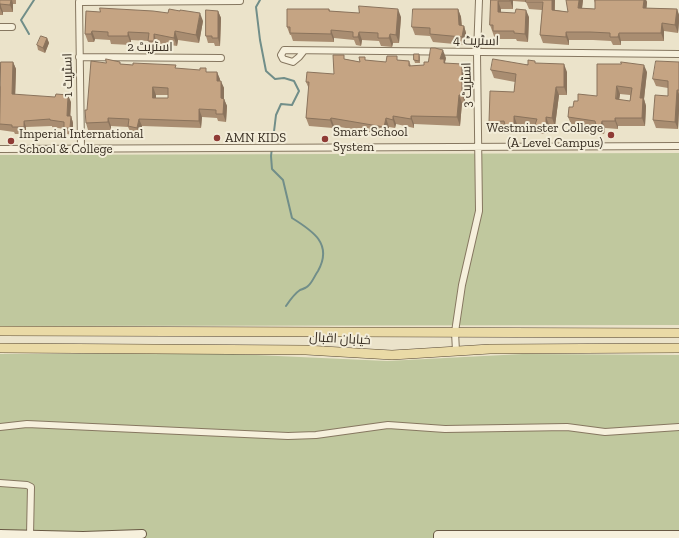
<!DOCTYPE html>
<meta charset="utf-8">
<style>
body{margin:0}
canvas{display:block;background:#ebe3ca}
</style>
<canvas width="679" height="538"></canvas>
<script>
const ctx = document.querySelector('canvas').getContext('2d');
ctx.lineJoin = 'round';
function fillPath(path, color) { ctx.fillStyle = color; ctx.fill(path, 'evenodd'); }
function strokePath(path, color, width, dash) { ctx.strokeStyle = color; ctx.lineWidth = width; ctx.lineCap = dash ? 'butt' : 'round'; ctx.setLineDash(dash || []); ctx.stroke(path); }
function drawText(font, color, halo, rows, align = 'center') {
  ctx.font = font + ' "Zilla Slab",Cairo,serif'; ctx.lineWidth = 4; ctx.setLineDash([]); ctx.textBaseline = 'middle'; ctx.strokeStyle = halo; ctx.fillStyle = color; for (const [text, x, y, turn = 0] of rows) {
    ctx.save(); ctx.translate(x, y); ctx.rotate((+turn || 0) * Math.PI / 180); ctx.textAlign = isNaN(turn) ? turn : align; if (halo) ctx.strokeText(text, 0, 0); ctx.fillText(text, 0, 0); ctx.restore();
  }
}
const green = new Path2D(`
 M679 153V325L0 326V155Z
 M212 353 387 361 523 354 679 355V538H0V354Z`);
const stream = new Path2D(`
 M260 0 256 7 260 40 266 71 275 79 284 78 294 81 299 91 292 105 281 104 276 115 271 156 272 169 283 180 292 218C313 231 333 244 318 271 315 275 312 283 308 286 306 288 303 289 300 290 294 294 290 300 286 306
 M29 34 21 20 34 0`);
const street = new Path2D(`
 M0 27H12
 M303 52 299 57 293 62 283 59 281 55 284 50 679 54
 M79 57 221 58
 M81 147 79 2 240 1
 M0 149 679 146
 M456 351 455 332 462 285 479 211 477 53 479 0
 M0 427 27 424 288 436 316 435 388 425 445 429 567 427 605 432 679 427
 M0 483 27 485 31 487 30 535`);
const secondary = new Path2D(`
 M0 534 83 536 142 534
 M438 538V535H679`);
const primary = new Path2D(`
 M0 331 679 333
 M0 348 306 350 392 355 490 349 679 348`);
const wall = new Path2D(`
 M0 0H16V4H13V12H3V15H0Z
 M491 0H555V10L568 12 583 0 582 8 595 9V3L594 0H646L647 2 646 8 677 9 679 15V22L678 33 664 31V41H621V45H613L611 41 593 40H569V45L543 43 540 35 542 10 529 9 526 2 513 1V9H501V12L529 17 528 42 517 41 516 39H495L490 25Z
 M329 9 330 11 401 17 399 43H393L392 47 381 46 379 41 362 40 361 46 356 45 354 40 334 38V42L293 41 291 35H290L287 27Z
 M458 9 461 17 462 26H464L466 33 465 45 433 42 430 36 415 35 412 27Z
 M86 11 203 21 199 43 178 40 177 46 157 43V49H151L149 41 131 40V45L111 44 110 40 95 39 94 42H88L85 34Z
 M218 11 221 18 220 46H215L214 43H208L206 36Z
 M47 38 49 43 45 53 38 50 37 45Z
 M419 54 420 57V63H415L414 60Z
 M446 58 445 62V63L465 72V103H462L460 126 414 124V128L396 124 395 128 389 127 387 135 334 126 333 128 309 126 306 118 309 89 306 82 334 74 345 59 360 62 367 61 386 62 398 60 409 61 411 66 424 65 428 62Z
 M13 62 16 69 15 95 71 102 70 116H71L73 123V135L67 134 64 129 52 127V126L26 127V134H15L14 132 0 130V87Z
 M679 62V110L678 129 656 128 653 120 668 96V88L656 86 653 79Z
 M536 63 567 72V95H559L555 126 549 125V133L541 134 538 133 536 126 517 124V133H507L506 129H492L489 122 514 92 515 82 494 78 491 70Z
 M121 64 207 72H217L220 81 224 88V99L227 106 226 122 218 121 217 118 202 117 201 128 142 126 140 135 131 133 128 127 111 126V130H88L86 123 87 110ZM156 95H168V98H156Z
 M647 72 644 99 646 106 645 126H618V129L605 128 604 134 598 133 596 128 571 124 568 117 578 101 597 96ZM620 94 630 95V101L619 100Z`);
const shadedWall = new Path2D(`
 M11 0H12L13 4V12L10 5Z
 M510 0H513V9Z
 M552 0H555L554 18 552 10Z
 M579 0H583L581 16 578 8Z
 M644 0H646L647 2 646 16 643 8Z
 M498 1 501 9V20L498 12Z
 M0 4 3 12V15L0 8Z
 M398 9 401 17 399 43 396 35Z
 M458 9 461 17 462 33 459 25Z
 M677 9 679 15V22L678 33 675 25Z
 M526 10 529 17 528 42 525 34Z
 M218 11 221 18 220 46 218 38Z
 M200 13 203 21 199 43 196 35Z
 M662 23 664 31V41L661 33Z
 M464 26 466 33 465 45 462 37Z
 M331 30 334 38V42L331 34Z
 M92 31 95 39 94 42 91 34Z
 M175 31 178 40 177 46 174 38Z
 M128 32 131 40V45L128 36Z
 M359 32 362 40 361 46 358 37Z
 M566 32 569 40V45L566 37Z
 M619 33 621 41V45L618 37Z
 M154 34 157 43V49L154 41Z
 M390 34 393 43 392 47 389 38Z
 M47 38 49 43 45 53 43 48Z
 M443 50 446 58 445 62 447 67 440 59Z
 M13 62 16 69 15 101 12 94Z
 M462 64 465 72V103L462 95Z
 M564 64 567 72V95L564 87Z
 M644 65 647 72 644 99 646 106 645 126 642 118 640 98Z
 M217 72 220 79 219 88 217 81Z
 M221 81 224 88V101V99L227 106 226 122 223 114 221 98Z
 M617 86 620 94 618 107 616 99Z
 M153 87 156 95V106L153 98Z
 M556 87 559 95 555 126 552 118Z
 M677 90 679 94V110L678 129 675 122Z
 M68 95 71 102 70 123 67 116Z
 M459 95 462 103 460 126 457 117Z
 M199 109 202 117 201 128 199 121Z
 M71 116 73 123V135L70 128Z
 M393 116 396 124 395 128 393 120Z
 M411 116 414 124V128L411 119Z
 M514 116 517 124V133L514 125Z
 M546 117 549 125V133L546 125Z
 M108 118 111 126V130L108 122Z
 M331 118 334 126 333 128 330 120Z
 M386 118 389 127 387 135 384 127Z
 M615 118 618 126V129L615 121Z
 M139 119 142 126 140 135 137 128Z
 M24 121 26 127V134L24 127Z
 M602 121 605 128 604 134 601 126Z`);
const building = new Path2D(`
 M0 0H11L10 5 0 4V8Z
 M491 0H510V1H498V12L515 13 516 9 526 10 525 34 514 33V31H493V25H490Z
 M526 0H552V10L568 12 566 0H579L578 8 595 9V0H644L643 8 677 9 675 25 662 23 661 33H619L618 37H610V33L590 32H566V37L540 35 543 2H526Z
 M359 6 398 9 396 35 390 34 389 38H378V33L359 32 358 37H353V32L331 30V34L290 33V27H287V9H329V11L359 13Z
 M100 8 153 11 168 13 169 9 180 11V10L200 13 196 35 175 31 174 38 154 34V41H148L149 33 128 32V36H108V32L92 31 91 34H85L86 11 100 12Z
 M413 9H458L459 25 464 26 462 37 430 34V28L412 27Z
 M206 10 218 11V38H212V36H206Z
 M41 36 47 38 43 48 37 45Z
 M431 48H435L443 50 440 59H444V63L462 64V95H459L457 117 411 116V119L393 116V120L386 118 384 127 331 118 330 120 306 118 309 82H306L307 72 334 74 333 55H344V59L360 62 359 57H365V60L386 62 387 56H397V60L409 61V66L424 65V62H428Z
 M414 54H419V61L414 60Z
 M106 59 120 62V64L133 65V63L176 65 175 68 200 70V68H206V72H217V81H221V98L224 99 223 114H216V110L199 109V121L139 119 137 128 128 126 129 119 108 118V122L86 123 85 110H87L91 61 106 63ZM153 87 168 88V98H153Z
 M493 59 528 65V60L535 61V63L564 64V87H556L552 118 546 117V125L538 126 535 125 537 119 514 116V125H505L504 121 489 122 490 91 514 92 516 74 491 70Z
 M656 61 679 62V90H677L675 122 653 120 655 95 668 96V81L653 79Z
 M1 62H13L12 94 55 97 56 94 68 95 67 116H71L70 128H64V122L50 120V119L24 121V127H12V125L0 124Z
 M621 62 644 65 640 98H643L642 118H615V121H602L601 126 596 125 595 121 568 117 569 107H573L574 101H578V94L597 96V64H621ZM617 86 632 88 630 101 616 99Z`);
const markers = [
 [611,135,4,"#8f3b35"],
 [217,138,4,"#8f3b35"],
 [325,139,4,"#8f3b35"],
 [11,141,4,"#8f3b35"]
];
const streetNames = [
 ["اسٹریٹ 4",476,41,1],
 ["اسٹریٹ 2",150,47],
 ["اسٹریٹ 1",68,75,-91],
 ["اسٹریٹ 3",467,85,-91],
 ["خیابان اقبال",340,339,3]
];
const poiNames = [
 ["Westminster College",603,128,"right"],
 ["(A Level Campus)",603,143,"right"],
 ["Smart School",333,132],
 ["System",333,147],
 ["Imperial International",19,134],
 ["School & College",19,149],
 ["AMN KIDS",225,138]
];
fillPath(green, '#c0c89e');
strokePath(stream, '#718e89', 2);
strokePath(street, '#867760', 8);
strokePath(secondary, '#685843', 10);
strokePath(primary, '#544533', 10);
strokePath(street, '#f6f0dc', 6);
strokePath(secondary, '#f6f0dc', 8);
strokePath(primary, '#eadaa6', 9);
fillPath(wall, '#a98d71');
fillPath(shadedWall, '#8a735c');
fillPath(building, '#c5a483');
strokePath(building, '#8a735c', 1);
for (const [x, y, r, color] of markers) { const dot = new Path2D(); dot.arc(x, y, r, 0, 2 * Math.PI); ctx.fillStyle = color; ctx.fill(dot); strokePath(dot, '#f3edd9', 1.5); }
drawText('13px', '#382e22', '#f3edd9', streetNames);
drawText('13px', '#382e22', '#f3edd9', poiNames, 'left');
</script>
